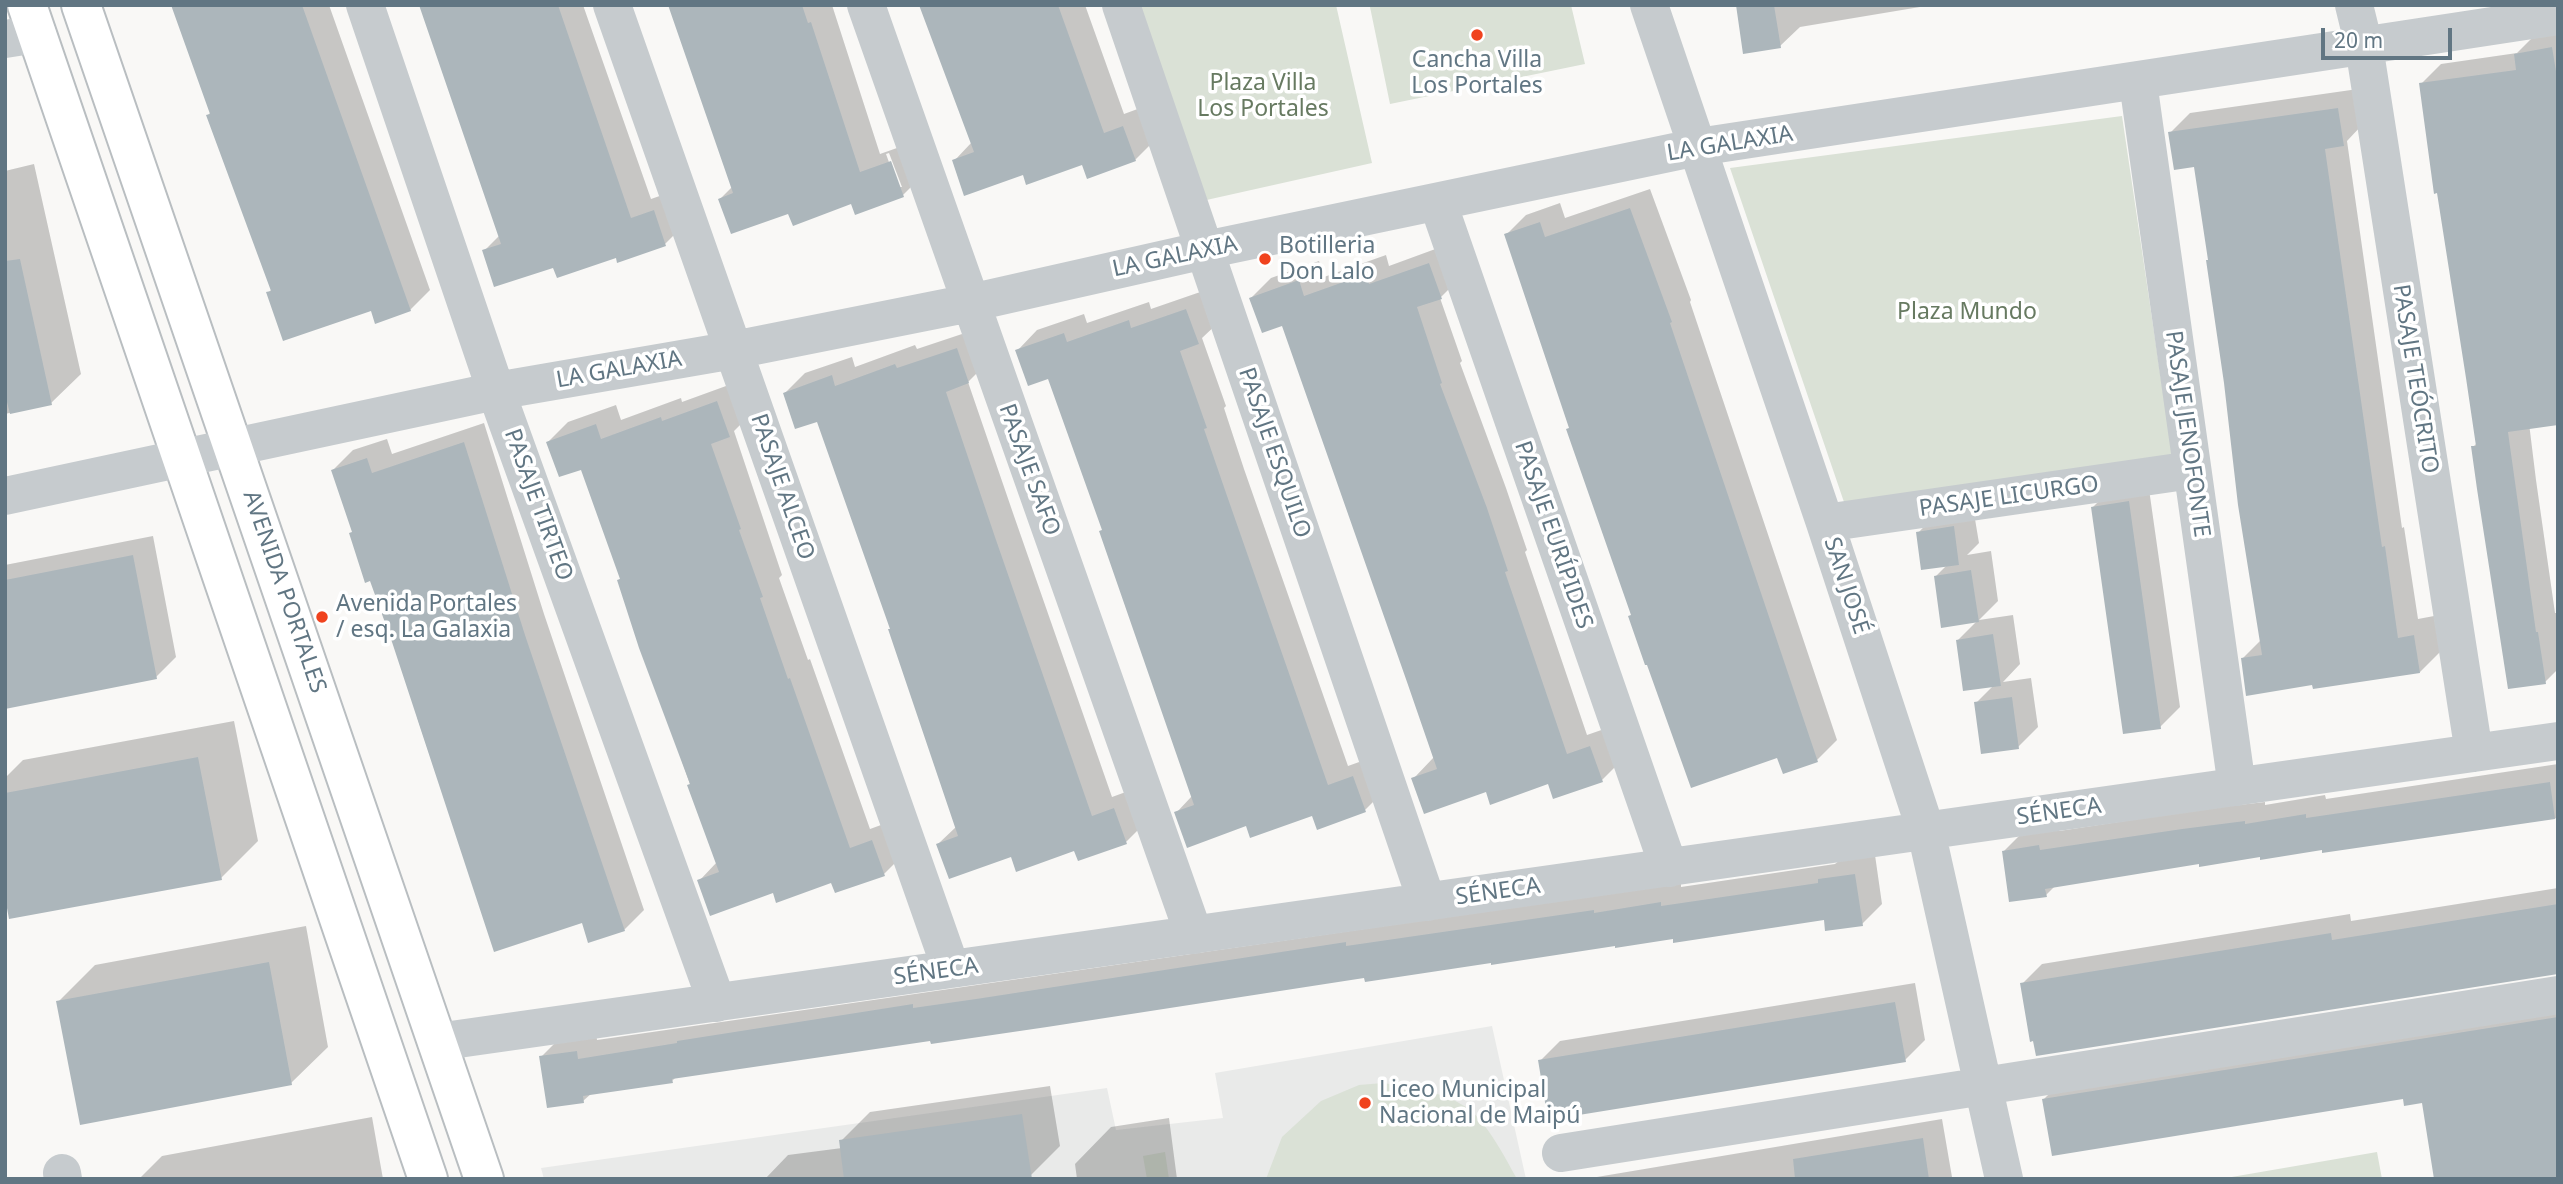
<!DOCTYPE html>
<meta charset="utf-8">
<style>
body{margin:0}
#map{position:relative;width:2563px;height:1184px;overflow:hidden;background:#f9f8f6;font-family:"Noto Sans",sans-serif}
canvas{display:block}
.frame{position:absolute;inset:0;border:7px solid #617683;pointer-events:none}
.scale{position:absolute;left:2321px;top:28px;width:131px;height:32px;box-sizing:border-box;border:4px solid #617683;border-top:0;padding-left:9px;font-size:21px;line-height:24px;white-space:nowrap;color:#617683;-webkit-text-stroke:5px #fff;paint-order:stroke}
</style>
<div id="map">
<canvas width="2563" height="1184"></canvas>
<div class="frame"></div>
<div class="scale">20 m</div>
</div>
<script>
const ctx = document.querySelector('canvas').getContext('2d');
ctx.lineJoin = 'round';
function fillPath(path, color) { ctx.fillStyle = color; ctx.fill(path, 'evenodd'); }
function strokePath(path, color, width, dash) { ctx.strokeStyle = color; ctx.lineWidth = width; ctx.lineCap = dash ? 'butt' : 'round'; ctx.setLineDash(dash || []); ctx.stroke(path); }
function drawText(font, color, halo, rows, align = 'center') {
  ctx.font = font + ' "Noto Sans",sans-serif'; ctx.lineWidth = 7; ctx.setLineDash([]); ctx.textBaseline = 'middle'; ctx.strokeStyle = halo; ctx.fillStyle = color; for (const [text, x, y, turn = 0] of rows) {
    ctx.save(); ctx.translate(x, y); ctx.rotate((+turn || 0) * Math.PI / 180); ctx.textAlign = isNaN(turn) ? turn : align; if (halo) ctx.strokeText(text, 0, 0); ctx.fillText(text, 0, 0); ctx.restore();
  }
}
const built = new Path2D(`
 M1492 1026 1526 1179H544L541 1168 1107 1088 1116 1130 1223 1118 1215 1073Z`);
const green = new Path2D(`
 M1139 5H1336L1372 163 1202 201Z
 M1376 5H1571L1585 64 1390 104 1370 7Z
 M2122 116 2173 460 1845 505 1730 168Z
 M1383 1083C1411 1087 1441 1091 1466 1107 1485 1119 1506 1159 1517 1179H1266L1282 1137 1321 1101 1359 1085Z
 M1165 1152 1169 1179H1147L1143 1156Z
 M2377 1152 2382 1179H2220Z`);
const shadow = new Path2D(`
 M173 5H329L430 290 410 310 372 309 268 293 272 289 208 115 211 112Z
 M421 5H583L651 199 674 191 685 224 665 244 617 256 554 265 484 251 500 235Z
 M669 5H832L880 154 911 143 923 175 903 195 789 211 720 199 733 186ZM889 153 902 187H898L886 154Z
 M921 5H1085L1124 114 1143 107 1155 140 1135 160 1083 163 1024 173 954 161 972 142Z
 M1738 5H1932L1800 27 1780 46Z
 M2558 30V304L2514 301 2536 480 2555 613H2558V669L2545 682 2473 447 2477 443 2421 84 2441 64 2517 53 2536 34Z
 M2358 89 2363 124 2347 141 2402 528 2404 527 2418 619 2434 616 2440 652 2420 672 2313 683 2243 658 2261 640 2196 165 2170 133 2190 113Z
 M34 164 81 374 51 403 5 414V171Z
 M1650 189 1691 300 1690 302 1837 740 1817 760 1778 755 1633 614 1506 235 1526 215 1560 203 1565 218Z
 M1449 244 1461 277 1440 298 1462 361 1460 363 1506 488 1527 550 1525 552 1587 735 1610 727 1622 760 1602 780 1549 782 1487 789 1414 778 1434 757 1283 324 1251 298 1271 278 1319 261 1324 277 1386 255 1389 266Z
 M1206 290 1218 323 1202 338 1226 406 1224 408 1244 469 1348 766 1373 757 1385 790 1365 810 1313 813 1247 824 1176 813 1192 796 1103 529 1049 377 1017 351 1037 330 1084 314 1087 323 1149 302 1151 309Z
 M977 329 988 362 968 382 1014 516 1112 797 1134 789 1146 822 1126 842 1012 854 938 844 957 826 892 628 818 419 785 393 805 373 852 357 855 367 915 345 917 349Z
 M737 382 749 416 734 431 782 575 779 578 808 660 810 659 870 829 892 821 904 854 884 874 774 891 699 881 717 862 619 580 621 578 582 467 548 442 568 422 616 405 621 420 681 398 682 402Z
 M484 423 544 614 644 910 624 930 583 921 495 950 417 717 418 715 333 470 353 450 387 439 392 454Z
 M2148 482 2180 707 2160 727 2093 507 2113 487Z
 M1973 507 1979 543 1967 555 1991 551 1998 601 1979 620 2013 615 2020 664 2003 682 2031 678 2038 727 2018 747 1976 703 1994 685 1958 640 1977 621 1936 576 1947 565 1918 533 1938 512Z
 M153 536 176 657 156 677 5 707V565Z
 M234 721 258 841 221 878 5 889V778L23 760Z
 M2558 764V818L2324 851 2323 848 2200 862 2056 885 2046 895 2004 851 2024 831 2059 826V831L2203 809 2265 802V805L2325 795 2326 799Z
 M1875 855 1882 904 1862 924 1825 918 1366 976 676 1077 672 1081 592 1093 583 1101 541 1057 561 1037 596 1032 597 1040 1681 883V887L1835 864 1840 860Z
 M2558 888V972L2022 984 2042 964 2350 914 2351 921Z
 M306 926 328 1047 291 1083 58 1002 95 965Z
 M1915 983 1925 1040 1905 1060 1540 1061 1560 1041Z
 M2558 1001V1179L2423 1101 2405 1097 2044 1099 2064 1079Z
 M1050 1086 1060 1146 1031 1175 1006 1179H765L788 1155 842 1148 841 1141 870 1112Z
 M372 1117 383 1179H139L162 1156Z
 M1169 1118 1177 1179H1077L1075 1164 1111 1127Z
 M1942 1119 1952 1177 1949 1179H1585Z`);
const building = new Path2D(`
 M171 5H302L411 311 375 324 371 311 283 341 266 292 271 291 206 115 210 114Z
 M419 5H558L631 218 654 210 666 246 617 263 616 258 557 278 553 268 494 287 482 250 501 244Z
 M668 5H802L808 23 811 22 860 172 891 161 904 197 855 215 851 204 793 226 788 214 731 234 718 199 733 193Z
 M919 5H1058L1104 133 1123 126 1136 161 1087 179 1082 165 1026 185 1023 175 964 196 952 160 974 152Z
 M1736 5H1774L1781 48 1743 54Z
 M2552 47 2558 83V425L2508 432 2536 632H2538L2546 684 2508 689 2477 489 2471 446H2476L2466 378 2437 193 2434 194 2419 83 2516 70 2514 54Z
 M2338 108 2344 146 2325 149 2382 547 2385 546 2398 638 2414 635 2420 673 2313 689 2312 685 2246 696 2241 658 2262 655 2238 505 2224 383 2206 260H2208L2194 167 2174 170 2168 132Z
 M1630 208 1672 322 1670 323 1818 762 1783 774 1777 758 1691 788 1647 665H1645L1628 616 1631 615 1566 429 1569 428 1504 234 1540 222 1545 237Z
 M20 259 52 405 10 414 5 394V261Z
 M1429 263 1442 299 1417 307 1442 383 1440 384 1487 508 1508 571 1505 572 1567 754 1590 746 1603 782 1553 799 1548 784 1490 805 1486 792 1424 814 1411 778 1437 769 1407 682 1282 326 1262 333 1249 298 1299 280 1304 296 1366 274 1369 284Z
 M1186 309 1199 344 1180 351 1207 428 1204 429 1225 490 1328 785 1353 776 1366 812 1317 830 1312 816 1250 838 1246 826 1187 848 1174 812 1194 805 1099 531 1102 530 1048 379 1028 386 1015 350 1064 333 1067 342 1129 320 1131 328Z
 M957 348 969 383 946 392 995 537 1092 816 1114 808 1127 844 1078 861 1074 851 1016 872 1011 857 949 879 936 844 958 836 888 629H890L817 422 795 429 783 393 832 375 835 386 895 364 897 368Z
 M717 401 730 437 711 444 741 529 739 530 763 597 760 598 788 679 790 678 850 848 872 840 885 876 835 893 831 883 776 903 773 893 710 916 697 880 719 872 687 785 690 784 639 648 617 580 620 579 581 470 559 477 546 442 596 424 601 439 661 417 662 421Z
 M464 442 525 635 625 931 588 943 582 923 494 952 392 642 370 581 365 583 349 533 352 532 331 470 367 458 372 473Z
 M2129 501 2161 729 2123 734 2091 507Z
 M1954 526 1959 565 1921 570 1916 532Z
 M133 555 157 679 5 709V580Z
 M1971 570 1979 622 1941 628 1934 576Z
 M1993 634 2001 686 1963 691 1956 640Z
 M2012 697 2019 749 1981 754 1974 702Z
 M198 757 222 880 9 919 5 897V793Z
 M2550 782 2555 819 2322 853V850L2260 860V857L2199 867V864L2045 889 2047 897 2009 902 2002 851 2039 845 2040 850 2182 829 2245 821V824L2306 814V818Z
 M1855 874 1863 926 1825 931 1824 920 1673 943V939L1615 948V946L1491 965V963L1365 982 1364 978 1047 1027 931 1044 930 1041 672 1079 673 1083 583 1096 584 1103 547 1108 539 1056 577 1051 578 1059 677 1043V1041L913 1004V1008L976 999 1346 942V946L1594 910V913L1661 902V906L1818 883V879Z
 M2558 904V974L2036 1056 2033 1041 2030 1042 2020 983 2331 933 2332 940Z
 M269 962 292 1085 80 1125 56 1001Z
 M1895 1002 1906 1062 1548 1120 1538 1060Z
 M2558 1017V1179H2434L2422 1103 2404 1106 2403 1099 2052 1156 2042 1099Z
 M1022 1114 1032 1179H844L839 1140Z
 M1923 1138 1929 1179H1795L1793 1159Z`);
const minor = new Path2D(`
 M365 5 496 391 717 1003
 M612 5 951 969
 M866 5 1194 935
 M1121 5 1427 902
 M1649 5 1825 523 1926 831 2004 1179
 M2354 5 2364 46 2474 753
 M5 39 37 34
 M2138 82 2237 787
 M1438 203 1669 868
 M5 496 496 391 734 350 970 303 1205 250 1698 147 2558 16
 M1825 523 2192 470
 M437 1042 2558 741
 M1561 1153 2558 995
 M62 1173 63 1179`);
const major = new Path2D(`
 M27 5 428 1179
 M81 5 484 1179`);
const markers = [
 [1477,35,7,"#f0431e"],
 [1265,259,7,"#f0431e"],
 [322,617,7,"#f0431e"],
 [1365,1103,7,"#f0431e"]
];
const poiNames = [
 ["Cancha Villa",1477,60,"center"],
 ["Los Portales",1477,86,"center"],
 ["Botilleria",1279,246],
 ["Don Lalo",1279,272],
 ["Avenida Portales",336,604],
 ["/ esq. La Galaxia",336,630],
 ["Liceo Municipal",1379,1090],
 ["Nacional de Maipú",1379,1116]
];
const parkNames = [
 ["Plaza Villa",1263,83],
 ["Los Portales",1263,109],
 ["Plaza Mundo",1967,312]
];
const streetNames = [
 ["LA GALAXIA",1730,144,-9],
 ["LA GALAXIA",1175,257,-12],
 ["LA GALAXIA",619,370,-10],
 ["PASAJE TEÓCRITO",2415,379,81],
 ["PASAJE JENOFONTE",2187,434,82],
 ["PASAJE ESQUILO",1274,453,71],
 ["PASAJE SAFO",1029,470,70],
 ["PASAJE ALCEO",782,487,71],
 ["PASAJE LICURGO",2009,497,-8],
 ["PASAJE TIRTEO",538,505,70],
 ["PASAJE EURÍPIDES",1553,535,71],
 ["SAN JOSÉ",1846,586,72],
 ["AVENIDA PORTALES",284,592,71],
 ["SÉNECA",2059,812,-8],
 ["SÉNECA",1498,892,-8],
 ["SÉNECA",936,972,-8]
];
fillPath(built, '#e9eae9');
fillPath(green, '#dae1d6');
fillPath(shadow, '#0003');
fillPath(building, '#acb6bb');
strokePath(major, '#b9bec1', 42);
strokePath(minor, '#c6cbce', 38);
strokePath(major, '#fff', 38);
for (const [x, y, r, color] of markers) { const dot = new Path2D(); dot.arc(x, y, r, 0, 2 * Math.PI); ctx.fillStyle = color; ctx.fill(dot); strokePath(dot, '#fff', 2.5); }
drawText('23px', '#617683', '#fff', poiNames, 'left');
drawText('23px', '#677a61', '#fff', parkNames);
drawText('23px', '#617683', '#fff', streetNames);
</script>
